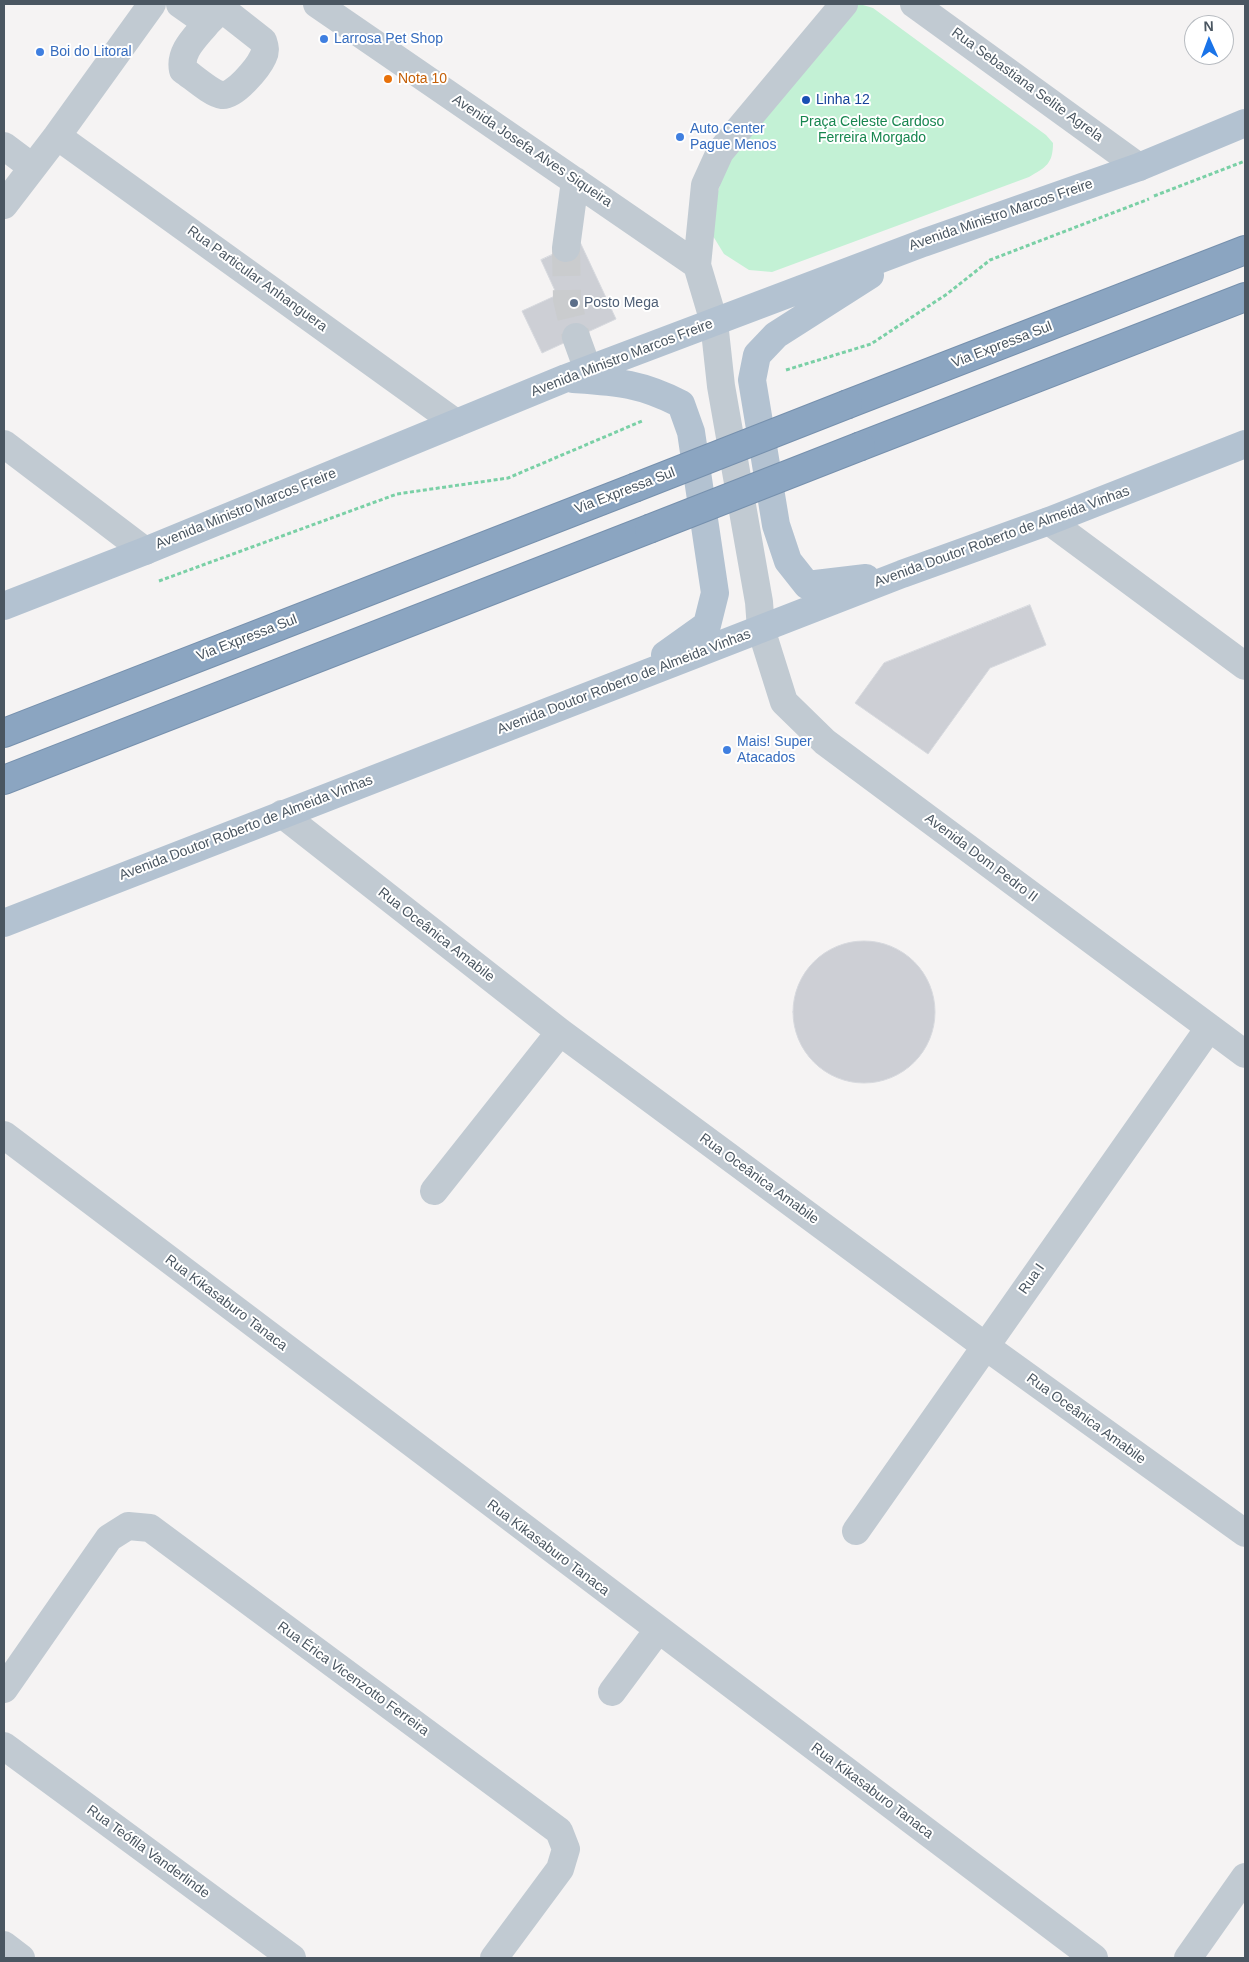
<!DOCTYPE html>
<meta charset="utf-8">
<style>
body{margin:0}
#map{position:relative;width:1249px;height:1962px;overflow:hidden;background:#f5f3f3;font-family:Helvetica,sans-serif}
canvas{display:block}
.frame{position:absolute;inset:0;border:5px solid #4a5661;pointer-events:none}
.north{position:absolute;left:1184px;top:15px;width:50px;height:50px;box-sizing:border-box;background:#fff;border:1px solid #b7bbc0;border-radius:50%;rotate:358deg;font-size:14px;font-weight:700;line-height:20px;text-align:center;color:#4a5661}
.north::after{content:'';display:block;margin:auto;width:18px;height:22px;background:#1a73e8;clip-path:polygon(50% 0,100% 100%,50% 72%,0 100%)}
</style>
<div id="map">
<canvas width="1249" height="1962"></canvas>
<div class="frame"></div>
<div class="north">N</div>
</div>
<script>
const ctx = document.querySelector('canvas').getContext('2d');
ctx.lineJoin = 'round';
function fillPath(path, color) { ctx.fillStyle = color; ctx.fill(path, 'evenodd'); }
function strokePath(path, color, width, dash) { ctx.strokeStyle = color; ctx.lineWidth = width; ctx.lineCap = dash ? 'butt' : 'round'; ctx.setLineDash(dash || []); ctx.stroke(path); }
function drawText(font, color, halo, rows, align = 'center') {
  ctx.font = font + ' Helvetica,sans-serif'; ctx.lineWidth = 4; ctx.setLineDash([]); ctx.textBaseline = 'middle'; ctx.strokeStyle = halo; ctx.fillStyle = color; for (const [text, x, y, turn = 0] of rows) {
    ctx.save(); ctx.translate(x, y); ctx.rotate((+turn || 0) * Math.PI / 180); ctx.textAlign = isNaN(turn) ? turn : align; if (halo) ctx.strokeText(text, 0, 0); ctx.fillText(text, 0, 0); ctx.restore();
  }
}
const green = new Path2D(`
 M848 5H863L873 8 1046 135 1053 143C1053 164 1046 167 1029 177L772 272 749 270 724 254 713 236 714 206 721 181 730 156Z`);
const building = new Path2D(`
 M580 242 616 319 542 353 522 311 557 295 541 260Z
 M1030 605 1046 645 990 668 928 754 855 703 884 663Z
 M793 1012a71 71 0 1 1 142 0a71 71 0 1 1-142 0Z`);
const minorTunnel = new Path2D(`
 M566 248 567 299 576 337`);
const path = new Path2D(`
 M1154 196 1245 161
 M786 370 871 344 947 294 990 260 1149 199
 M159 581 397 494 508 478 642 421`);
const minor = new Path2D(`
 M180 4 207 23 219 11
 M317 4 697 265
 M844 4 720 152 705 185 697 265 714 322 721 386 759 602 761 629 784 702 825 742 1245 1054
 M914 4 1139 167
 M207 23C196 37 179 51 183 70 192 76 212 94 222 95 234 97 258 68 263 57 266 51 265 47 263 41L221 8
 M57 136 456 423
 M4 146 32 167
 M4 205 57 136 152 4
 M566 248 575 181
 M576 337 588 370
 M4 444 145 551
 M1049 521 1245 666
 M282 814 560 1032 985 1346 1245 1533
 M4 1135 1094 1958
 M434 1191 560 1032
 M856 1531 1209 1028
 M4 1689 109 1538 128 1526 150 1528 559 1831 566 1849 560 1869 494 1958
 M612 1692 658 1630
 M4 1746 292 1958
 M4 1945 21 1958
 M1188 1958 1245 1877`);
const major = new Path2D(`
 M573 379C617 382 640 383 681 404L691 432 715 593 707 625 665 655
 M866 578 807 585 788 561 776 525 752 380 757 355 776 335 870 275
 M4 606 145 551 566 378 923 243 1139 167 1245 123
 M4 923 902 574 1049 521 1245 444`);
const highway = new Path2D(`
 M848 404 1245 250
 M861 446 1245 297
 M4 733 634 488
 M4 780 649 529`);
const highwayBridge = new Path2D(`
 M634 488 848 404
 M649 529 861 446`);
const markers = [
 [324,39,5,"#3f7fe0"],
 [40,52,5,"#3f7fe0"],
 [388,79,5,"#e8710a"],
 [806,100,5,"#1a4fb4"],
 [680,137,5,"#3f7fe0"],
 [574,303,5,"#5c6f8a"],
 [727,750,5,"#3f7fe0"]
];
const shopNames = [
 ["Larrosa Pet Shop",334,39],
 ["Boi do Litoral",50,52],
 ["Auto Center",690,129],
 ["Pague Menos",690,145],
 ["Mais! Super",737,742],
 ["Atacados",737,758]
];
const foodNames = [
 ["Nota 10",398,79]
];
const streetNames = [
 ["Rua Sebastiana Selite Agrela",1027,85,36],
 ["Avenida Josefa Alves Siqueira",532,151,34],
 ["Avenida Ministro Marcos Freire",1001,215,-19],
 ["Rua Particular Anhanguera",257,279,36],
 ["Via Expressa Sul",1002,345,-21],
 ["Avenida Ministro Marcos Freire",622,358,-21],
 ["Via Expressa Sul",625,491,-21],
 ["Avenida Ministro Marcos Freire",246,509,-22],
 ["Avenida Doutor Roberto de Almeida Vinhas",1002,537,-20],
 ["Via Expressa Sul",247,638,-21],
 ["Avenida Doutor Roberto de Almeida Vinhas",624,682,-21],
 ["Avenida Doutor Roberto de Almeida Vinhas",246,828,-21],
 ["Avenida Dom Pedro II",981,858,37],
 ["Rua Oceânica Amabile",436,935,38],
 ["Rua Oceânica Amabile",759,1179,36],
 ["Rua I",1032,1279,-55],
 ["Rua Kikasaburo Tanaca",226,1303,37],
 ["Rua Oceânica Amabile",1086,1419,36],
 ["Rua Kikasaburo Tanaca",548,1548,37],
 ["Rua Érica Vicenzotto Ferreira",353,1679,36],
 ["Rua Kikasaburo Tanaca",872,1791,37],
 ["Rua Teófila Vanderlinde",148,1852,36]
];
const transitNames = [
 ["Linha 12",816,100]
];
const parkNames = [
 ["Praça Celeste Cardoso",872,122],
 ["Ferreira Morgado",872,138]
];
const serviceNames = [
 ["Posto Mega",584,303]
];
fillPath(green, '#c3f1d5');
fillPath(building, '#cdcfd5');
strokePath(building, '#d7d9de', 1);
strokePath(minorTunnel, '#caccce', 28, [28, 14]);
strokePath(highway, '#7690ad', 30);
strokePath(path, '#7ad0a6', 3, [4, 2.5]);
strokePath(minor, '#c1cad2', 28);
strokePath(major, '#b3c2d1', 28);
strokePath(highway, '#8ba5c1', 28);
strokePath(highwayBridge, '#7690ad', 30, []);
strokePath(highwayBridge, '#8ba5c1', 28);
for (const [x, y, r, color] of markers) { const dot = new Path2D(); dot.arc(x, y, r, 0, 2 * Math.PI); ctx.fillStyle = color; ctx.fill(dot); strokePath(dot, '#fff', 2); }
drawText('14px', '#366cbe', '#fff', shopNames, 'left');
drawText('14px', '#c56008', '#fff', foodNames, 'left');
drawText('14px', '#4a5661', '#fff', streetNames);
drawText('14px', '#164399', '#fff', transitNames, 'left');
drawText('14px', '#17864f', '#fff', parkNames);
drawText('14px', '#4e5e75', '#fff', serviceNames, 'left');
</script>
